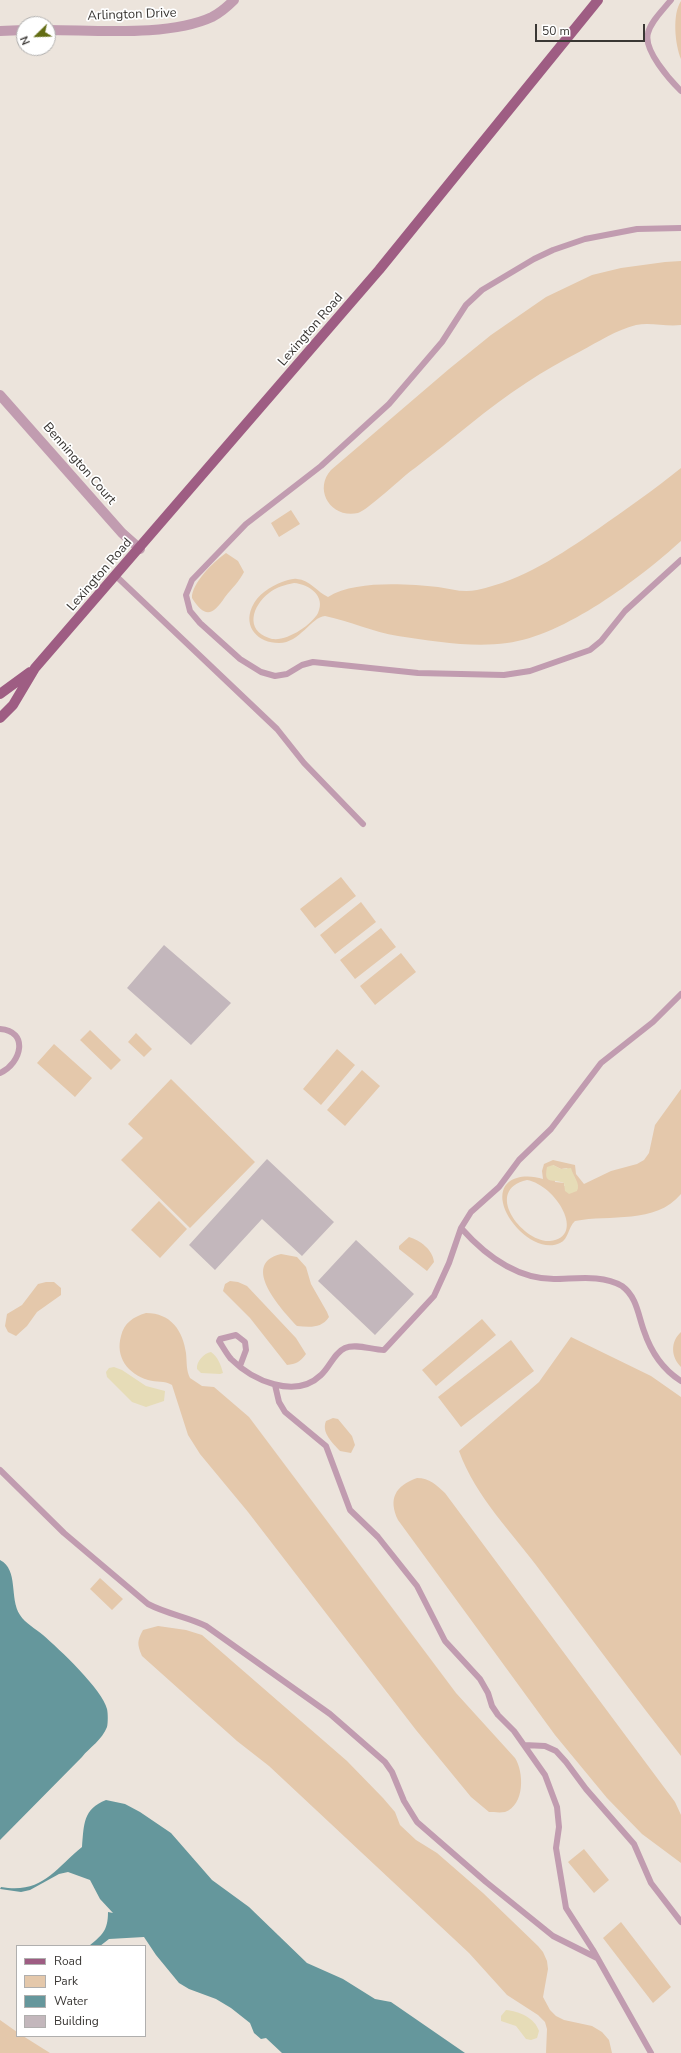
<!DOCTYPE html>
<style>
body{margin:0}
#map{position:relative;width:681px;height:2053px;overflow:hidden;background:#ece4dc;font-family:"Nunito Sans",sans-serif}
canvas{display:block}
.legend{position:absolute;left:16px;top:1945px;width:130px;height:92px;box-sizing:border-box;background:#fff;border:1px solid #b0afae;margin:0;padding:5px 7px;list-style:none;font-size:12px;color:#3a3734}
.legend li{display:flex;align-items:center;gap:8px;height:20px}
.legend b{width:20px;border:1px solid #b0afae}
.north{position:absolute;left:16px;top:16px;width:40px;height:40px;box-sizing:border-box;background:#fff;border:1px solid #b0afae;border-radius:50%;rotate:247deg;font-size:11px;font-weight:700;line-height:16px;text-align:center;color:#3a3734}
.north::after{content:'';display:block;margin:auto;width:14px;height:18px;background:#636d14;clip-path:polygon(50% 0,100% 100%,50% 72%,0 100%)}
.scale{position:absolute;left:535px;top:24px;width:110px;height:18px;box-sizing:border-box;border:2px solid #3a3734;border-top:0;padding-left:5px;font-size:12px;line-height:14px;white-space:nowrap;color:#3a3734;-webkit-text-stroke:3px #fff;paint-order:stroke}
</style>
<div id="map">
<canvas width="681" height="2053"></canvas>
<ul class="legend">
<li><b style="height:5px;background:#9e5d83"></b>Road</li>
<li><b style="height:11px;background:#e4c8ab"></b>Park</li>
<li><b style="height:11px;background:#65979c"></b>Water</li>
<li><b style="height:11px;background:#c3b7bc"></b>Building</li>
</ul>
<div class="north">N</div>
<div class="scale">50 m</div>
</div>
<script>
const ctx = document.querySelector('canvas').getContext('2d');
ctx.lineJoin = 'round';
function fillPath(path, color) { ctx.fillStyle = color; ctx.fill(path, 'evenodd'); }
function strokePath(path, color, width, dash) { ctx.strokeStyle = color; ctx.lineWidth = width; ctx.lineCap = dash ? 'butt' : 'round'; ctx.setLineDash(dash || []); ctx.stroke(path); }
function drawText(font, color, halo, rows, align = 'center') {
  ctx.font = font + ' "Nunito Sans",sans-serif'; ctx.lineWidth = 3.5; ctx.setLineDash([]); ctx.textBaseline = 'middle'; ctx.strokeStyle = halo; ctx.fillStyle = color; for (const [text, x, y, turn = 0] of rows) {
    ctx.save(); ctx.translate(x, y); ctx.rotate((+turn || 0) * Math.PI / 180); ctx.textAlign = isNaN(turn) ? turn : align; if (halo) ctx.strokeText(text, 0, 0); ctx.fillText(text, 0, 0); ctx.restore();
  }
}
const green = new Path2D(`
 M681 1V59C675 45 672 14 681 1Z
 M681 261V325C666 327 651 322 636 325 616 330 598 342 581 351 562 361 544 371 526 383 487 408 452 440 415 468 403 476 368 510 358 513 331 519 313 490 331 470L449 369 491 335 546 297 592 275 621 268 665 262Z
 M681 468V541C639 579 564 636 507 643 472 648 433 641 398 636 373 632 350 621 325 616 311 617 300 643 279 643 258 643 243 627 252 607 257 595 271 586 282 582 286 581 292 578 297 579 310 580 317 592 328 597 355 580 406 584 438 587 451 589 463 593 477 590 523 580 560 555 598 529 626 509 654 490 681 468ZM294 583C309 584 326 596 318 613 311 626 283 644 269 638 245 630 252 606 269 593 276 587 285 585 294 583Z
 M291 510 300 524 279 537 271 523Z
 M226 553 238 561 244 572C239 582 232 588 225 597 213 615 205 619 192 598 191 584 214 561 226 553Z
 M341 877 356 896 315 928 300 909Z
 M361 902 376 922 335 954 320 935Z
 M381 928 396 947 355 979 340 960Z
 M401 953 416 972 375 1005 360 986Z
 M90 1030 121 1060 111 1070 80 1040Z
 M136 1033 152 1049 144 1057 128 1042Z
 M54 1044 92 1078 75 1097 37 1063Z
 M337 1049 355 1065 321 1105 303 1089Z
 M362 1070 380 1086 345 1126 327 1110Z
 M171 1079 255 1162 190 1228 121 1160 143 1138 128 1124Z
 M681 1089V1194C655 1225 610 1214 575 1221 568 1227 569 1239 560 1243 538 1254 507 1224 503 1203 498 1177 524 1173 543 1179L542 1171 544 1164 553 1160 575 1165 576 1174 584 1184 611 1171 637 1164 644 1160 649 1153 655 1125ZM553 1165 561 1169 567 1168 576 1180 564 1186V1183L555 1182ZM527 1180C556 1185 587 1237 550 1241 523 1243 482 1190 527 1180Z
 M159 1201 187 1229 160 1258 131 1230Z
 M409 1237C420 1240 433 1250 434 1262L427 1271 399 1249V1246Z
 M281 1254 297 1257 306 1267 311 1284 327 1312 329 1317C321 1329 309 1327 297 1326 282 1310 239 1264 281 1254Z
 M230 1281 238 1282 247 1286 296 1338 306 1354C300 1362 296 1364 287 1365L250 1318 223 1291 225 1284Z
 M46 1282H54L61 1288V1295L37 1312 27 1326 16 1336 8 1332 5 1326 7 1314 22 1305 38 1284Z
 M146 1313C171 1313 183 1331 186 1353 187 1362 186 1370 190 1378L202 1386 214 1387 249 1417 456 1693 515 1758C524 1772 525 1805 505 1812 500 1813 493 1812 489 1812L471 1797 416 1730 248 1512 200 1454 188 1435 172 1385C164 1380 157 1383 148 1380 128 1374 115 1357 121 1336 124 1323 133 1317 146 1313Z
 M482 1319 496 1335 436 1386 422 1370Z
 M681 1332V1367C671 1357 670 1342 681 1332Z
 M571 1337 651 1376 681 1397V1756C634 1696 588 1634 542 1573 513 1533 476 1498 459 1451L539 1382Z
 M511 1340 534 1371 461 1427 438 1397Z
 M333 1418 338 1419 352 1436 355 1445 351 1453 340 1451C333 1443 321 1433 326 1421Z
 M417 1478C430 1478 436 1485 445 1493L675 1802 681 1815V1863L642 1834 607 1798 555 1735 398 1520C388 1499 395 1486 417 1478Z
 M100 1578 123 1599 112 1610 90 1589Z
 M158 1626 186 1630 202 1635 347 1761 383 1798 395 1812 400 1825 416 1840 437 1853 483 1893 538 1946 543 1952 547 1961 548 1969 543 1997 550 2010 556 2016 564 2020 592 2026 602 2032 609 2040 612 2053H546L547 2029 545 2022 538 2015 507 1995 469 1953 269 1766 237 1741 142 1656C137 1644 137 1641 143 1630Z
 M584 1849 609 1880 594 1893 568 1862Z
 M621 1922 671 1987 653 2003 603 1938Z
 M0 2020 17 2032V2036H23L50 2053H0Z`);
const sand = new Path2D(`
 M553 1165 561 1169 571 1168C573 1176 581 1184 577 1191L569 1194 565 1191 564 1183C553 1178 543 1186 547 1167Z
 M211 1352C218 1357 221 1365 223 1373L220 1374 201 1373 197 1369C196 1362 204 1353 211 1352Z
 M114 1367 122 1370 146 1386 165 1391 164 1401 146 1407 132 1402 107 1377 106 1372 109 1368Z
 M506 2010C519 2011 535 2018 539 2031L537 2038 531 2040 526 2039 516 2026 501 2021V2016Z`);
const water = new Path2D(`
 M0 1560C19 1570 9 1598 20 1615 25 1623 36 1629 43 1635 58 1648 103 1690 107 1709 108 1713 108 1723 107 1727 102 1740 90 1747 82 1757L0 1840Z
 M106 1800 125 1804 140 1812 171 1833 212 1880 249 1907 307 1963 343 1979 375 1999 391 2002 465 2053H282L266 2038 261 2039 254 2033 250 2023 231 2008 216 1999 189 1989 179 1983 156 1955 144 1937 109 1939 100 1946H89C102 1935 108 1931 108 1912L113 1913 100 1899 90 1880 68 1872 59 1874 30 1890 21 1892 0 1889 1 1887C42 1894 54 1870 82 1847 84 1824 83 1809 106 1800Z`);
const building = new Path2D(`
 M164 945 231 1003 191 1045 127 988Z
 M267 1159 334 1222 302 1256 262 1219 215 1270 189 1245Z
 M356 1240 414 1294 375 1335 318 1281Z`);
const service = new Path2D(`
 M671 0C663 10 651 21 648 33 643 50 670 80 681 91
 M681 228 637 229 585 239 553 250 534 259 482 290 466 305 442 342 389 404 321 466 246 524 192 580 186 595 190 611 200 623 240 659 261 672 275 676 287 674 302 665 313 662 418 673 504 675 530 671 590 650 601 641 625 611 681 560
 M116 576 277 729 304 763 363 824
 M0 1029C29 1031 22 1063 0 1073
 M461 1228 471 1212 499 1187 519 1160 551 1129 601 1063 653 1022 681 994
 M240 1366 246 1350 245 1342 236 1335 220 1339 219 1341C223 1347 226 1353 231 1359 252 1380 295 1400 321 1375 330 1367 334 1353 345 1348 356 1343 372 1350 384 1350L434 1296 449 1263 461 1228C485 1255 516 1279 554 1279 575 1279 602 1274 622 1286 637 1297 638 1315 644 1331 651 1352 662 1369 681 1381
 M275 1385 279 1402 285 1412 326 1446 350 1510 378 1537 417 1586 445 1641 480 1679 488 1693 492 1706 498 1715 514 1731 545 1775 557 1807 559 1827 556 1848 566 1908 593 1950 651 2053
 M0 1470 64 1533 148 1604C167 1614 188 1617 206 1626L330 1714 385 1762 392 1772 404 1801 417 1822 486 1882 553 1936 597 1958
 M524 1745 545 1746 556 1751 566 1762 586 1789 634 1844 651 1883 681 1922`);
const minor = new Path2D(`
 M48 30C96 30 169 37 212 17 220 13 228 6 234 0
 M0 31 24 30
 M0 395 122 533 140 549`);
const primary = new Path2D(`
 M0 694 30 672
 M0 718 13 705 35 668 379 270 598 0`);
const streetNames = [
 ["Arlington Drive",132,15,-2],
 ["Lexington Road",311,330,-49],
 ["Bennington Court",79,464,49],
 ["Lexington Road",100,575,-49]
];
fillPath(green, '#e4c8ab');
fillPath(sand, '#e6dcb7');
fillPath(water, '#65979c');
fillPath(building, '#c3b7bc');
strokePath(service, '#c19cb0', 6);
strokePath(minor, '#c19cb0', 10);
strokePath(primary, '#9e5d83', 10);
drawText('13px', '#3a3734', '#fff', streetNames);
</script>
